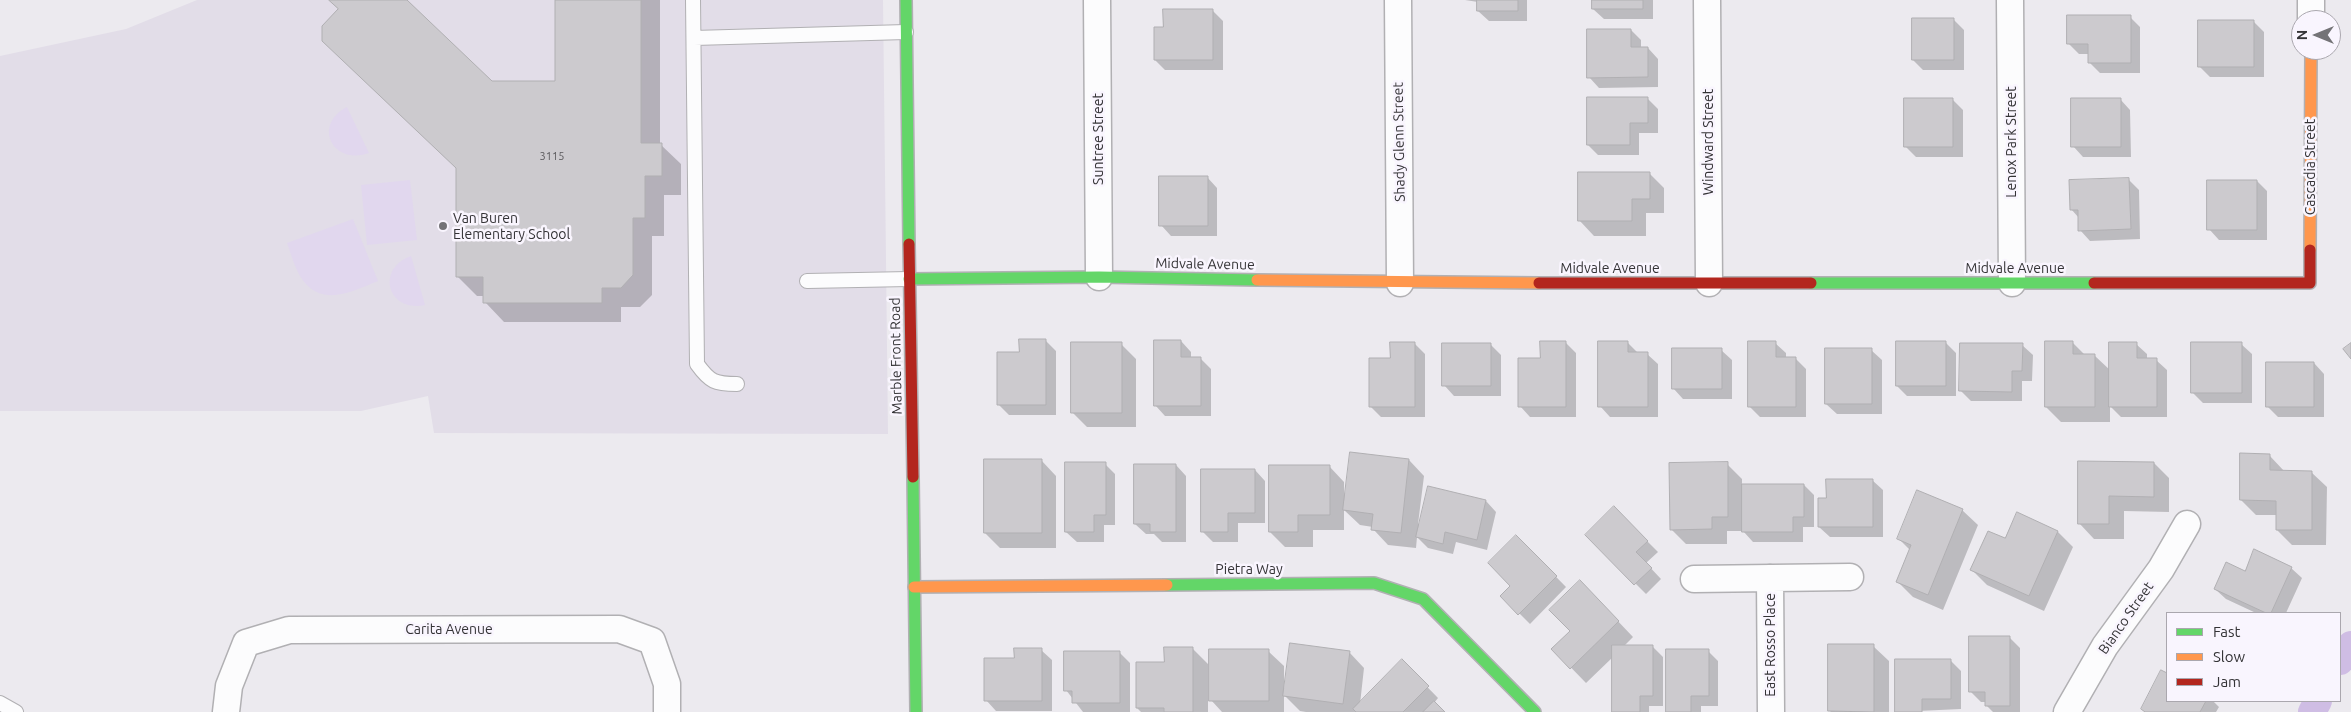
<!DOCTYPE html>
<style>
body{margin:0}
#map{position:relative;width:2351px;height:712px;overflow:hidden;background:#eceaef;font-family:Ubuntu,sans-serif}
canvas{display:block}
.legend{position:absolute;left:2166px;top:612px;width:175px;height:90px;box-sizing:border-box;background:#f9f5fe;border:1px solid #aaa7ae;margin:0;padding:6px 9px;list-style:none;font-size:15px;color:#343336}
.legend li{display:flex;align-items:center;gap:10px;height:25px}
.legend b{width:25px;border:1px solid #aaa7ae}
.north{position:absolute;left:2291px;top:10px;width:50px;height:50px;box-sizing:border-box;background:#f9f5fe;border:1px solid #aaa7ae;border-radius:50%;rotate:270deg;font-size:14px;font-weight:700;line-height:20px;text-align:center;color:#343336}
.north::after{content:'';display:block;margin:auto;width:18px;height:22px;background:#747377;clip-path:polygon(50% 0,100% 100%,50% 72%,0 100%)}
</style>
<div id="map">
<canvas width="2351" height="712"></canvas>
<ul class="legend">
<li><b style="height:6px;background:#63d668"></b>Fast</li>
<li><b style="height:6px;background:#ff974d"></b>Slow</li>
<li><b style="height:6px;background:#b3261e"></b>Jam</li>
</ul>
<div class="north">N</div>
</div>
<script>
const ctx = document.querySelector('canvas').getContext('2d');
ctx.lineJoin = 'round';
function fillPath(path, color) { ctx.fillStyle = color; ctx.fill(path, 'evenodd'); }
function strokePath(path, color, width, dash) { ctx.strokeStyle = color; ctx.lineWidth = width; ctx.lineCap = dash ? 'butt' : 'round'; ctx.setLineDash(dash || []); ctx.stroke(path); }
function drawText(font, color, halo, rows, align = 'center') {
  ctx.font = font + ' Ubuntu,sans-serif'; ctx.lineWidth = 5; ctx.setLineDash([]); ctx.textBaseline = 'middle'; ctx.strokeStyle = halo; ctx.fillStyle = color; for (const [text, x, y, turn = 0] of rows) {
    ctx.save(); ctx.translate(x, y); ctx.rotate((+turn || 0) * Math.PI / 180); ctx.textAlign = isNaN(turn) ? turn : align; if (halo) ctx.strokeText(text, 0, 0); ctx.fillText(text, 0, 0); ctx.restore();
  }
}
const built = new Path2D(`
 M197 0H883L888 434 434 433 428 396 361 411H0V56L126 29Z`);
const green = new Path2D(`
 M347 107 369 153C333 166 312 125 347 107Z
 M410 180 417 240 367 245 361 185Z
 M353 219 378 281C353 291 322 308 302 279 295 269 291 254 287 243Z
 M411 256 425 305C388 313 375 269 411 256Z`);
const shadow = new Path2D(`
 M331 0H405L492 83 556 82V0H660V144L681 164V195H664V236H652V295L640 307H621V322H504L485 302V296H477L458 277V169L340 9Z
 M1465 0H1527V21H1489L1478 11V2Z
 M1593 0H1653V19H1604L1593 9Z
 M1213 11 1223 21V70H1165L1155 60Z
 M2130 17 2140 27V73H2100L2090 63V54H2079L2068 43Z
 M1953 19 1964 30V70H1923L1913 60Z
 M2254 22 2264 32V77H2210L2199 66Z
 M1631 30 1641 40V48H1648L1658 59V87L1599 88 1589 77Z
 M1647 98 1658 109V133H1639V155H1598L1588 145Z
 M1952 99 1963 110V157H1916L1905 146Z
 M2120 99 2130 110 2131 157H2083L2073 146Z
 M1649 173 1664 188V213H1646V236H1594L1579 220Z
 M1207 177 1217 188V236H1171L1161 225Z
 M2128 179 2139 190 2140 239 2090 241 2080 230 2079 218 2071 209Z
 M2257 181 2267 191V240H2219L2209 229Z
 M1045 340 1056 351V415H1009L998 404 1020 353Z
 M1181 341 1191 352V358H1200L1211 369V416H1165L1155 405Z
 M1627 342 1638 353 1647 354 1658 364V417H1610L1600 406Z
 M1566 343 1576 353V417H1530L1520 406Z
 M1775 343 1786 353V359H1796L1806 369V417H1760L1749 406Z
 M1946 343 1956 353V396H1907L1897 386Z
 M2073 343 2086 356H2095L2111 371 2136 344 2147 354V360H2156L2167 370V417H2121L2110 406V422H2061L2046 407Z
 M1121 344 1136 359V427H1087L1072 412Z
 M1415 344 1425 354V417H1381L1370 406 1392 360Z
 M2241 344 2252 354V403H2203L2193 393Z
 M1491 345 1501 355V396H1454L1444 385Z
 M2022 345 2033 355 2032 381H2022V401H1971L1960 390Z
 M1721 350 1732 360V399H1683L1673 388Z
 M1871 350 1882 360V414H1837L1826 404Z
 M2314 363 2324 374V417H2278L2267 406Z
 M1351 453 1409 460 1424 476 1418 524 1486 501 1496 512 1487 550 1456 542 1453 554 1428 548 1417 537 1416 548 1388 545 1373 529V527L1360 525 1344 510V530H1313V547H1285L1270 532 1329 466 1344 482V495H1346Z
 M2269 455 2285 472H2311L2327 487 2326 545H2292L2277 530V515H2256L2241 500Z
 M1041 460 1056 476V548H1000L985 533Z
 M2080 462 2154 463 2169 478V512L2124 511V539H2094L2079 523Z
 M1105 464 1115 474V525H1104V542H1077L1066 532Z
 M1727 464 1742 479V485H1804L1814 495V527H1803V542H1753L1743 531H1727V544H1686L1671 529Z
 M1176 465 1186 476V542H1162L1154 534H1146L1135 524Z
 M1255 470 1265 481V523H1238V542H1213L1202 531Z
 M1872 480 1883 490V537H1830L1819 527 1827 499Z
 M1614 508 1658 552 1646 563 1661 579 1646 594 1587 535Z
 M1962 510 1978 525 1943 610 1913 597 1898 582 1910 550 1899 539Z
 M2058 532 2073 547 2044 611 1987 585 1971 569Z
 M1516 536 1566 587 1530 624 1502 596 1512 586Z
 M2291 568 2302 578 2286 613H2256L2226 599 2215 589 2245 572Z
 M1595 597 1633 637 1624 646H1652L1663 657V706H1649V712H1613V657L1586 683 1553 649 1572 631Z
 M2010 638 2020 648V712H1993L1986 705V702H1981L1971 692Z
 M1873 646 1889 661V712H1831L1829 710Z
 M1193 649 1208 664V712H1141L1137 708 1165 663Z
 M1041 650 1052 660V711H996L986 700Z
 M1268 651 1284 666V689L1285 690 1349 652 1364 668 1360 704 1402 661 1438 698 1434 703 1443 712H1306L1300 711 1284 695V712H1222L1211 700Z
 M1708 651 1718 661V706H1701V712H1667Z
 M1119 652 1130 663V712H1083L1066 690Z
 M1951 661 1961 671V709L1896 712Z
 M2161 672 2167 675V701H2213L2219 707 2216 712H2145L2142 709Z`);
const canal = new Path2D(`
 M2340 661 2351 645
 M2312 712 2318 701`);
const building = new Path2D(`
 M329 0H407L492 81H555V0H641V143H662V176H645V218H633V275L621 288H602V303H483V277H456V168L322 41V26L338 9Z
 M1477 0H1518V11H1477Z
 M1592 0H1643V9H1592Z
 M1163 9H1213V60H1154V27H1163Z
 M2067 15H2131V63H2088V44H2067Z
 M1912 18H1954V60H1912Z
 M2198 20H2254V67H2198Z
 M1587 29H1631V47H1648V77L1587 78Z
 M1587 97H1648V123H1630V145H1587Z
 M1904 98H1953V147H1904Z
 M2071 98H2121V147H2071Z
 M1578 172H1650V199H1632V221H1578Z
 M1159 176H1208V226H1159Z
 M2129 178 2131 229 2078 231V210H2070L2069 180Z
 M2207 180H2257V230H2207Z
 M1019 339H1046V405H997V352H1019Z
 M1154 340H1181V357H1201V406H1154Z
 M1540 341H1566V407H1518V358H1540Z
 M1598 341H1628V352H1648V407H1598Z
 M1748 341H1776V357H1796V407H1748Z
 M1896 341H1946V386H1896Z
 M2045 341H2073V354H2095V407H2045Z
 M1071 342H1122V413H1071Z
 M1390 342H1415V407H1369V358H1390Z
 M2109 342H2137V358H2157V407H2109Z
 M2191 342H2242V393H2191Z
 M1442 343H1491V386H1442Z
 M1960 343H2023L2022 371H2012V392L1959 391Z
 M2351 343V359L2343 349Z
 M1672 348H1722V389H1672Z
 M1825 348H1872V404H1825Z
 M2266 362H2314V407H2266Z
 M1350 452 1409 459 1401 533 1371 530 1373 514 1343 510Z
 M2240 453 2270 454V470L2312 471V530H2276V501L2240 500Z
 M984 459H1042V533H984Z
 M2078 461 2154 462V497L2109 496V524H2078Z
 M1065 462H1106V515H1094V532H1065Z
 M1728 462V517H1712V529L1670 530 1669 463Z
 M1134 464H1176V532H1150V524H1134Z
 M1269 465H1330V515H1298V532H1269Z
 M1201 469H1255V513H1228V532H1201Z
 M1826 479H1873V527H1818V498H1826Z
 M1742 484H1804V517H1793V532H1742Z
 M1428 486 1486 500 1477 540 1445 532 1443 544 1416 537Z
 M1917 490 1963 509 1928 595 1896 582 1911 545 1897 539Z
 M1614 506 1648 541 1636 552 1652 568 1634 585 1585 535Z
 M2017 512 2058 531 2029 596 1970 570 1988 531 2005 538Z
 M1516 535 1557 576 1518 615 1500 596 1510 586 1488 563Z
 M2254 549 2292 567 2271 613H2266L2214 589 2226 562 2245 571Z
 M1580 580 1619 621 1570 669 1551 649 1570 631 1549 610Z
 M1969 636H2010V706H1985V692H1969Z
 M1290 643 1350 651 1343 704 1283 696Z
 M1828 644H1874V712L1828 711Z
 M1612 645H1653V696H1640V712H1612Z
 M1164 647H1193V712H1164V708H1136V662H1164Z
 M1014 648H1042V701H984V658H1014Z
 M1209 649H1269V701H1209Z
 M1666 649H1709V696H1691V712H1666Z
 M1064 651H1120V703H1072V691H1064Z
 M1402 659 1429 686 1403 712H1356L1353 709Z
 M1895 659H1951V699H1922V712H1895Z
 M2161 670 2167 673V701H2206L2200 712H2145L2141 709Z
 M1434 701 1445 712H1423Z`);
const lane = new Path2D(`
 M693 0 697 364C710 382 715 384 737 384
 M694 38 906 32
 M807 281 909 279
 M0 703 16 712`);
const street = new Path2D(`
 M1097 0 1099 277
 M1398 0 1400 283
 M1707 0 1709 283
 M2010 0 2012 283
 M2311 20V0
 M1770 578 1771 712
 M1694 579 1850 577
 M226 712 229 686 246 643 289 630 619 629 652 641 667 684V712
 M2067 712 2105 646 2161 569 2187 524`);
const fast = new Path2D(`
 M906 0 909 244
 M909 279 1099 277 1257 280
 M1811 283H2094
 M913 477 916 712
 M1167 585 1374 583 1423 599 1535 712`);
const slow = new Path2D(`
 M2310 250 2311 50
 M1257 280 1539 283
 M914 587 1167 585`);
const jam = new Path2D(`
 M909 244 913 477
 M1539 283H1811
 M2094 283H2310V250`);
const markers = [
 [443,226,5,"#747377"]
];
const numberNames = [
 ["3115",552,156]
];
const streetNames = [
 ["Suntree Street",1098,139,-90],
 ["Shady Glenn Street",1399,142,-91],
 ["Windward Street",1708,142,-90],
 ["Lenox Park Street",2011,142,-90],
 ["Cascadia Street",2310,167,-90],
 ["Midvale Avenue",1205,264,1],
 ["Midvale Avenue",1610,268],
 ["Midvale Avenue",2015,268],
 ["Marble Front Road",896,356,-91],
 ["Pietra Way",1249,569],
 ["Bianco Street",2126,618,-55],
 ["Carita Avenue",449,629],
 ["East Rosso Place",1770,645,-90]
];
const poiNames = [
 ["Van Buren",453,218],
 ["Elementary School",453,234]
];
fillPath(built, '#e2dde8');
fillPath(green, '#e1d7ee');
fillPath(shadow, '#0003');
strokePath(canal, '#cfbde4', 28);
fillPath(building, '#cccace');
strokePath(building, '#b0afb2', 1);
strokePath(lane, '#b1b0b3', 16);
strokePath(street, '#b1b0b3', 29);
strokePath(fast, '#b1b0b3', 14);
strokePath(slow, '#b1b0b3', 14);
strokePath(jam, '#b1b0b3', 14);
strokePath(lane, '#fcfcfd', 14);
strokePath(street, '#fcfcfd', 26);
strokePath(fast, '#63d668', 11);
strokePath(slow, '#ff974d', 11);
strokePath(jam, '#b3261e', 11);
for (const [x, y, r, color] of markers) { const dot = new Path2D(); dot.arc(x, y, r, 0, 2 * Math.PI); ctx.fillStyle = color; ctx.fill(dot); strokePath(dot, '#f9f5fe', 2); }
drawText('11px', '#5a595c', null, numberNames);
drawText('14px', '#343336', '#f9f5fe', streetNames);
drawText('14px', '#343336', '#f9f5fe', poiNames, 'left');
</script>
